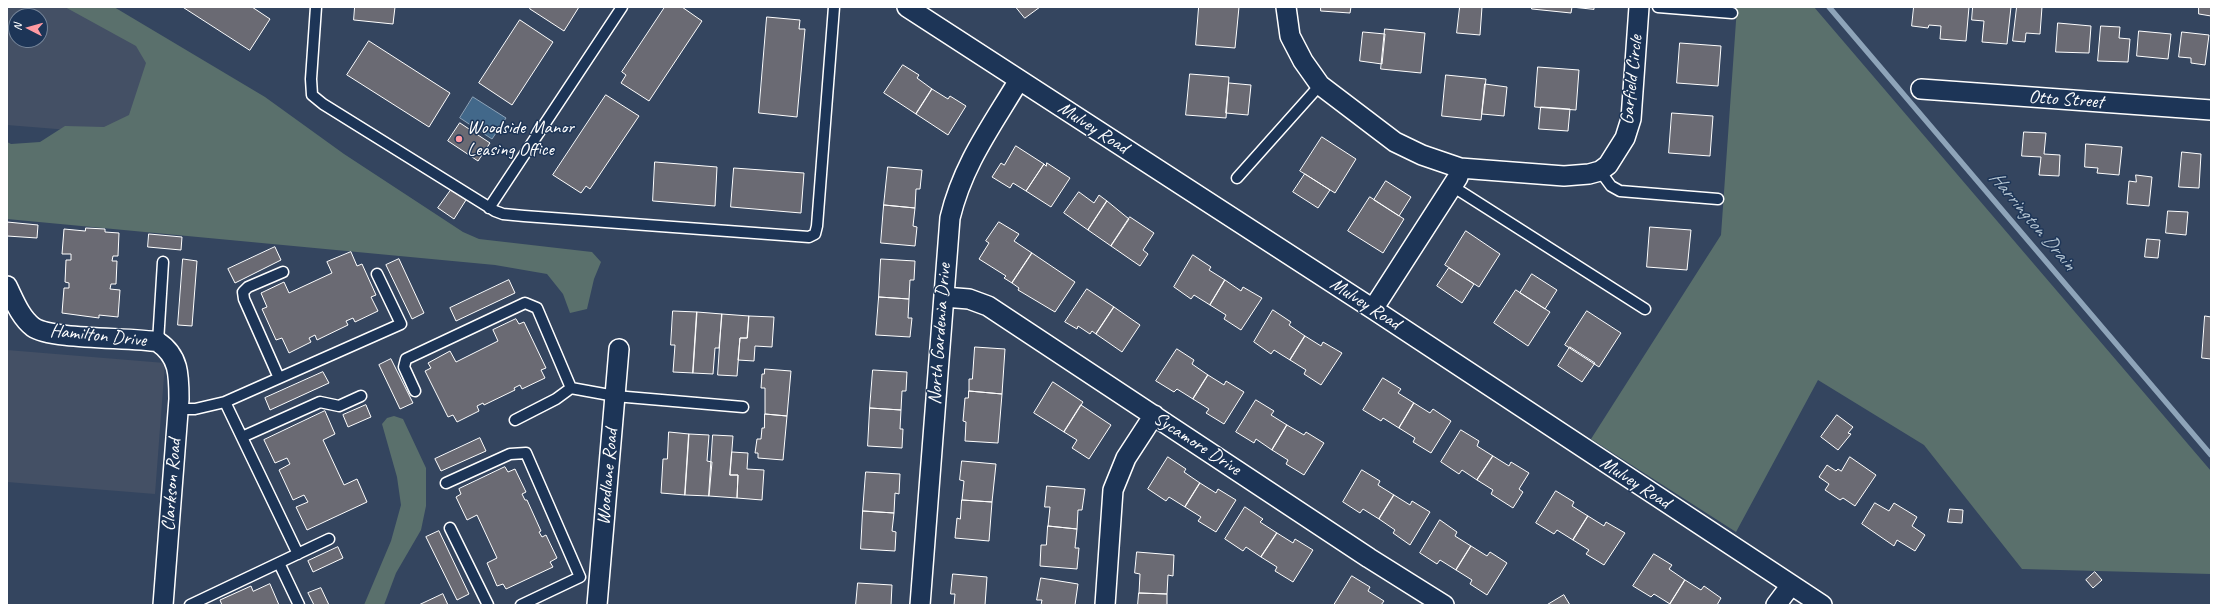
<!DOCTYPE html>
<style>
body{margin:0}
#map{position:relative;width:2218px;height:612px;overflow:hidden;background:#34455f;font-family:Caveat,sans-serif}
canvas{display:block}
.frame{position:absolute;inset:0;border:8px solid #fff;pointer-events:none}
.north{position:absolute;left:8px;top:8px;width:40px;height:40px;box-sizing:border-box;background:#1d3557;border:1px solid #77869a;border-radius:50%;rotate:276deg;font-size:11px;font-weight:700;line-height:16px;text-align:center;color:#fff}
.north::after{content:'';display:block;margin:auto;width:14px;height:18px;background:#ff9aa2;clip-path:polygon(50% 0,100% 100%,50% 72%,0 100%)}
</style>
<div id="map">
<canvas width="2218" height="612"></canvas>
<div class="frame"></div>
<div class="north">N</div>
</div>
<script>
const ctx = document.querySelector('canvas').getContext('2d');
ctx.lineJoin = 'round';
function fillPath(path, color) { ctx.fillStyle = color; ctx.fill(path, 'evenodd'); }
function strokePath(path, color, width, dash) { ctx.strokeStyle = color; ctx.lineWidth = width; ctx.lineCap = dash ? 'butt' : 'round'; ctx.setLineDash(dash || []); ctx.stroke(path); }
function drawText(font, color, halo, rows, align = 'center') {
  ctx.font = font + ' Caveat,sans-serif'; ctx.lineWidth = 3; ctx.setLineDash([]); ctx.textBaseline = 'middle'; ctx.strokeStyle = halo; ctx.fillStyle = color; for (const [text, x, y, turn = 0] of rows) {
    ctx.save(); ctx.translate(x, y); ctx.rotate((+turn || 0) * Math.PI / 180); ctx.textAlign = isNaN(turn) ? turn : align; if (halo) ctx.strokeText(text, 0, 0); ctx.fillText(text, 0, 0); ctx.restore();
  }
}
const built = new Path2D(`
 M7 7H88L331 151 7 125ZM16 16H40V40H16Z
 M7 350 165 363 155 494 7 482Z`);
const green = new Path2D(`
 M65 7H114L265 97 344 154 463 232 479 239 592 252 601 262 594 279 587 309 570 313 563 294 547 274 495 265 7 219V142L11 144 40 142 65 126 104 127 129 115 146 63 136 46Z
 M1737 7H1814L2211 471V574L2022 569 1924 445 1818 380 1736 532 1591 439 1721 235Z
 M394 416 403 419 426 468V506L421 530 396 573 384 605H364L391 541 401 505 397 477 382 424 387 418Z`);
const water = new Path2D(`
 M473 97 506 118 492 139 460 118Z`);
const stream = new Path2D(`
 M1829 7 2211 455`);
const building = new Path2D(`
 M183 7H252L270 19 250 50Z
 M355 7H395L393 24 354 20Z
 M531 7H579L564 31 530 9Z
 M665 7H682L702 21 649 101 621 83 626 75 622 72Z
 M1016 7H1040L1025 18Z
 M1199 7H1239L1235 48 1196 45Z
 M1321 7H1351L1350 13 1321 11Z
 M1460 7H1482L1480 35 1457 33Z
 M1532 7H1572L1571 13 1532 9Z
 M1572 7H1594V9Z
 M1914 7H1969L1966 41 1940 39 1941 26 1929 25 1928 28 1912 26Z
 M1973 7H2011L2007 44 1982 42 1984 21 1972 20Z
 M2017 7H2042L2040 34 2026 33 2025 42 2013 41Z
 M2199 7H2211V16L2199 14Z
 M767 17 800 20 799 29H805L797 117 759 113Z
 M520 20 553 42 512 105 479 83Z
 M2058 23 2091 26 2089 53 2056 52Z
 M2101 26 2120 27 2119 38 2130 39 2128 62 2098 61Z
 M1385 29 1425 33 1421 73 1381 69Z
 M2139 31 2171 34 2168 59 2137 56Z
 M1363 32 1385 34 1382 64 1360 61Z
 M2182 32 2209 35 2205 65 2191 63V58L2179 57Z
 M369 41 450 93 429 127 347 75Z
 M1680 43 1721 46 1718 86 1677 83Z
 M903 65 919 75 917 78 932 89 916 114 884 93Z
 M1538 67 1579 70 1576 110 1535 107Z
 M1190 74 1229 77 1226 118 1186 115Z
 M1446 75 1486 79 1481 120 1442 116Z
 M1229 83 1251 85 1248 115 1226 113Z
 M1485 84 1507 87 1504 116 1482 114Z
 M932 89 948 99 950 96 966 106 948 135 916 114Z
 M606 95 639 116 590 189 586 186 581 193 553 175Z
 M1541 107 1570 109 1568 131 1539 129Z
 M1672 113 1713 116 1710 156 1669 153Z
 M460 123 490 143 478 161 448 141Z
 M2024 132 2046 133 2044 154 2060 155 2059 176 2039 175 2041 157 2022 156Z
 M1322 137 1356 159 1335 193 1300 171Z
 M2086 144 2122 147 2119 175 2097 173 2098 168 2085 167Z
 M1016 146 1044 164 1026 191 1013 183 1010 188 992 177 1001 163 1004 165Z
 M2182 152 2201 154 2199 188 2179 187Z
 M655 162 717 167 715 206 653 201Z
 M1047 163 1070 178 1051 207 1026 191 1044 164 1046 166Z
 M888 167 922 170 920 189H916L915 208 884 205Z
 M734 168 804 173 801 213 731 207Z
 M1305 174 1330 190 1318 208 1293 192Z
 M2136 175 2152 177 2149 206 2127 204 2129 181 2136 182Z
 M1386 181 1411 197 1399 216 1374 200Z
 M451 190 466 200 454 219 438 208Z
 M1079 192 1094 203 1099 195 1107 201 1088 230 1064 213Z
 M1370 197 1404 219 1383 253 1348 231Z
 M1107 201 1129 219 1111 246 1088 230Z
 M884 205 915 208 913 226 917 227 915 246 881 243Z
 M2168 211 2188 212 2186 235 2166 233Z
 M1130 217 1154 233 1143 250 1148 254 1140 266 1111 246Z
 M7 222 38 225 37 238 7 236Z
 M999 222 1019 234 1014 241 1032 253 1012 283 1004 278 1006 276 979 259 989 243 986 241Z
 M1650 227 1691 230 1687 270 1647 267Z
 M86 228 105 229V232L119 233 118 256H113L112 261H117L116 284H111L110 289 120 290 118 317 99 315V318L62 313 64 288H69V283L65 282 66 260H71V254H62L64 229 85 231Z
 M1466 231 1500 254 1479 287 1445 265Z
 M149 234 182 237 181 250 148 247Z
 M2147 239 2160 240 2158 258 2145 257Z
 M275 247 281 260 235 283 228 269Z
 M351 252 357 266 362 264 376 295 371 297 378 311 355 322 353 318 346 321 348 325 317 340 315 335 309 338 311 342 289 353 282 338 276 340 262 309 267 307 261 293 284 282 289 293 332 273 327 262Z
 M1032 253 1075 282 1055 312 1018 290 1019 288 1012 283Z
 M1193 255 1211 267 1209 270 1225 280 1210 305 1194 295 1191 299 1174 287Z
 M183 259 197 261 192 326 178 325Z
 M399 259 424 313 412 319 386 265Z
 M881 259 915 261 914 280H910L909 299 879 297Z
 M1449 268 1474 284 1462 303 1437 286Z
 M1532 274 1557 290 1545 309 1520 293Z
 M509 280 515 293 456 321 450 308Z
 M1225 280 1241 291 1243 287 1262 298 1241 330 1224 319 1226 315 1210 305Z
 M1087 289 1114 307 1096 334 1092 331 1090 334 1078 326 1077 329 1065 322Z
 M1516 290 1550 312 1528 346 1494 323Z
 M879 297 909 299 908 318H912L910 337 876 335Z
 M1114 307 1140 325 1122 352 1096 334Z
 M1273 310 1291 322 1289 325 1305 336 1290 360 1274 350 1271 354 1254 342Z
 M673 311 697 312 693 373 673 372 675 345H671Z
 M1587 311 1621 333 1599 367 1565 345Z
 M697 312 722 314 719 348H715L713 374 693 373Z
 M722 314 749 316 747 338H740L737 376 718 375Z
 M749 316 774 317 772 347 755 346 754 361 738 360 740 338H747Z
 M2205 316 2211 317V359L2202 358Z
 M516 319 519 324 524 322 546 368 541 370 545 378 522 389 520 385 514 388 515 390 484 405 483 403 477 406 479 411 457 422 453 415 448 417 425 371 431 368 428 363 450 351 456 362 498 341 493 330Z
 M1305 336 1321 346 1323 342 1342 353 1321 385 1304 374 1306 370 1290 360Z
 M975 347 1005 349 1002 394 969 391V379H972Z
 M1570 347 1595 363 1582 382 1558 366Z
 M1177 349 1194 360 1192 364 1208 375 1193 399 1177 389 1174 392 1156 381Z
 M391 359 413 403 400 409 379 365Z
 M765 369 791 371 787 416 765 414V388H761L762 374H764Z
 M873 370 907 372 906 391H902L901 410 870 408Z
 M323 372 329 383 270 410 265 398Z
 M1208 375 1224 385 1226 381 1244 392 1224 424 1206 413 1209 409 1193 399Z
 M1383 378 1401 389 1398 393 1414 403 1399 428 1383 418 1381 421 1363 410Z
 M1053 382 1083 402 1064 432 1034 413Z
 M969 391 1002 394 998 443 965 441 966 422 963 421 965 398H968Z
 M1256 400 1274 411 1271 415 1287 425 1272 450 1256 439 1254 443 1236 432Z
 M1414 403 1430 413 1433 409 1451 421 1431 453 1413 442 1415 438 1399 428Z
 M366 405 371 417 348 427 343 415Z
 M1081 405 1111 425 1089 459 1072 448 1077 440 1064 432Z
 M870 408 901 410 900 429H903L902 448 868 446Z
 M325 411 335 434 323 440 344 485 357 479 367 502 307 530 296 507 308 502 304 495 293 500 279 470 290 464 287 458 275 463 264 440Z
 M765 414 787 416 783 460 758 458V453H755L757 439H761L762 428H764Z
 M1837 415 1853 427 1848 433 1851 434 1838 450 1821 437Z
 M1287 425 1304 435 1306 432 1324 443 1304 475 1286 464 1288 460 1272 450Z
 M1461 430 1479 441 1477 446 1493 456 1477 480 1462 470 1459 474 1441 462Z
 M669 432 689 434 685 495 661 493 663 459H667Z
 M689 434 709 435 707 461 712 462 709 496 685 495Z
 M713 435 733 436 730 475H738L737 498 709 496Z
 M480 438 486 451 441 471 435 459Z
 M732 452 748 453 747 469 764 470 762 500 737 498 738 475H730Z
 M1493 456 1509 466 1511 462 1529 473 1519 489 1523 492 1513 508 1491 494 1493 490 1477 480Z
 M1168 457 1186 469 1184 472 1200 483 1185 507 1169 497 1166 501 1148 489Z
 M1850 457 1876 475 1855 506 1843 498 1840 500 1825 490 1829 484 1819 477 1827 465 1836 471 1838 469 1841 471Z
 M962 461 996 464 992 502 962 500 964 481 960 480Z
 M505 467 508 472 515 469 526 492 522 494 525 500H527L541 531 539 532 542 537 546 535 557 558 550 562 553 567 506 589 503 584 497 586 487 563 497 558 477 515 467 520 456 497 461 494 459 489Z
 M1362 470 1380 481 1378 485 1394 495 1379 519 1363 509 1360 513 1343 502Z
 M866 472 900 474 899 494 895 493 894 513 863 511Z
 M1200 483 1216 493 1218 489 1236 500 1216 532 1198 521 1201 517 1185 507Z
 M1047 486 1085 489 1082 510H1078L1077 529 1048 526 1050 507H1045Z
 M1556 491 1574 502 1572 506 1588 516 1573 540 1557 530 1554 534 1536 523Z
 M1394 495 1410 505 1412 501 1430 512 1410 545 1393 533 1395 530 1379 519Z
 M962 500 992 502 989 541 955 538 957 518 960 519Z
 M1875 503 1889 511 1894 503 1917 517 1912 526 1925 535 1915 551 1897 540 1894 546 1862 524Z
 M1245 507 1263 519 1260 522 1277 533 1261 557 1246 547 1243 551 1225 539Z
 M1950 509 1963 510 1962 523 1948 522Z
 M863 511 894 513 892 531 896 532 895 551 861 549Z
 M1588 516 1604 526 1606 522 1625 533 1604 565 1586 554 1589 550 1573 540Z
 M1440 520 1457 532 1455 536 1471 546 1456 570 1440 560 1437 564 1420 553Z
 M1048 526 1077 529 1075 548H1079L1077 569 1040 566 1041 545H1046Z
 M439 531 469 594 457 600 426 537Z
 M1277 533 1293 543 1295 539 1313 550 1293 582 1275 571 1277 567 1261 557Z
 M1471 546 1487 556 1490 552 1507 563 1487 595 1470 584 1472 580 1456 570Z
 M338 547 343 558 313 572 308 561Z
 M1137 552 1174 555 1173 576 1168 575 1167 594 1139 593 1140 574 1135 573Z
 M1654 554 1672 565 1669 569 1685 580 1670 604 1654 594 1651 597 1633 586Z
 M2095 572 2102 580 2093 588 2086 580Z
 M953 574 987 577 985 605H954L955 594H951Z
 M1352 576 1370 587 1368 591 1384 601 1381 605H1334Z
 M1041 578 1078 584 1075 605H1041L1042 600H1037Z
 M1685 580 1701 590 1704 586 1721 598 1717 605H1671L1670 604Z
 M858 583 892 585 891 605H856Z
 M270 584 279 605H222L220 600 251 586 253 591Z
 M321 588 329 605H314L308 593Z
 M1139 593 1167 594V605H1138Z
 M443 594 448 605H419Z
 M1564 595 1570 605H1547Z`);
const service = new Path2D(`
 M316 7 311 79 312 95 323 104 495 211 503 214 524 216 809 237 815 234 817 226 834 7
 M1658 7 1732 13
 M1600 171 1611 186 1620 191 1718 199
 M1237 178 1320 85
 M1452 186 1645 309
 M489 208 622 7
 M158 342 163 262
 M279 378 244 299 243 292 248 287 283 272
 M415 391 404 367 406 359 525 303 537 308 571 388
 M225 402 401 324 377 274
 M178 409H195L225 402 298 554
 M515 420 556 399 571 388 615 396 743 407
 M242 437 320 402 339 406 361 396
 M446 483 510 454 526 453 580 577 521 605
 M450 528 488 605
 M279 563 299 605
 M190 605 329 539`);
const minor = new Path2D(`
 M907 7 1373 309 1822 605
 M1286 7 1290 36 1303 61 1320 85 1395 142 1422 155 1460 168 1564 176 1589 174 1600 171 1608 165 1625 138 1631 119 1639 7
 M1921 89 2211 110
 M7 286C14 300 20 317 33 327 51 340 131 337 158 342 179 356 179 375 179 399L163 605
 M944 297 969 299 988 306 1369 558 1444 605
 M1373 309 1458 177 1460 168
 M597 605 619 349
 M920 605 950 218C963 164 991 127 1019 80
 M1105 605 1113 490 1126 458 1154 415
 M1776 605 1791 585`);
const markers = [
 [459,139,4,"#ff9aa2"]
];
const streetNames = [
 ["Garfield Circle",1632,80,-84],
 ["Otto Street",2066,100,4],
 ["Mulvey Road",1093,128,33],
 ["Mulvey Road",1365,304,33],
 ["North Gardenia Drive",940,334,-86],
 ["Hamilton Drive",98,336,6],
 ["Sycamore Drive",1197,444,33],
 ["Woodlane Road",608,477,-85],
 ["Mulvey Road",1635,483,33],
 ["Clarkson Road",172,485,-86]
];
const poiNames = [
 ["Woodside Manor",467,128],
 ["Leasing Office",467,150]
];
const waterNames = [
 ["Harrington Drain",2032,221,50]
];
fillPath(built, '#445065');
fillPath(green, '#5a706c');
fillPath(water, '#42688a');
strokePath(water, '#8ea4b9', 1);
strokePath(stream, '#8ea4b9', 5.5);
fillPath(building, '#6a6a73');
strokePath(building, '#fff', 1);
strokePath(service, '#fff', 13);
strokePath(minor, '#fff', 22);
strokePath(service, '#1d3557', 10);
strokePath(minor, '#1d3557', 19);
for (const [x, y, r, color] of markers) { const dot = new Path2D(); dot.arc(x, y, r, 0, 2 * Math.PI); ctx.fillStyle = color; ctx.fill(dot); strokePath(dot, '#1d3557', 1.5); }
drawText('19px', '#fff', '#1d3557', streetNames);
drawText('19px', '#fff', '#1d3557', poiNames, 'left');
drawText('italic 20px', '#b3c3d0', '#1d3557', waterNames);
</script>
